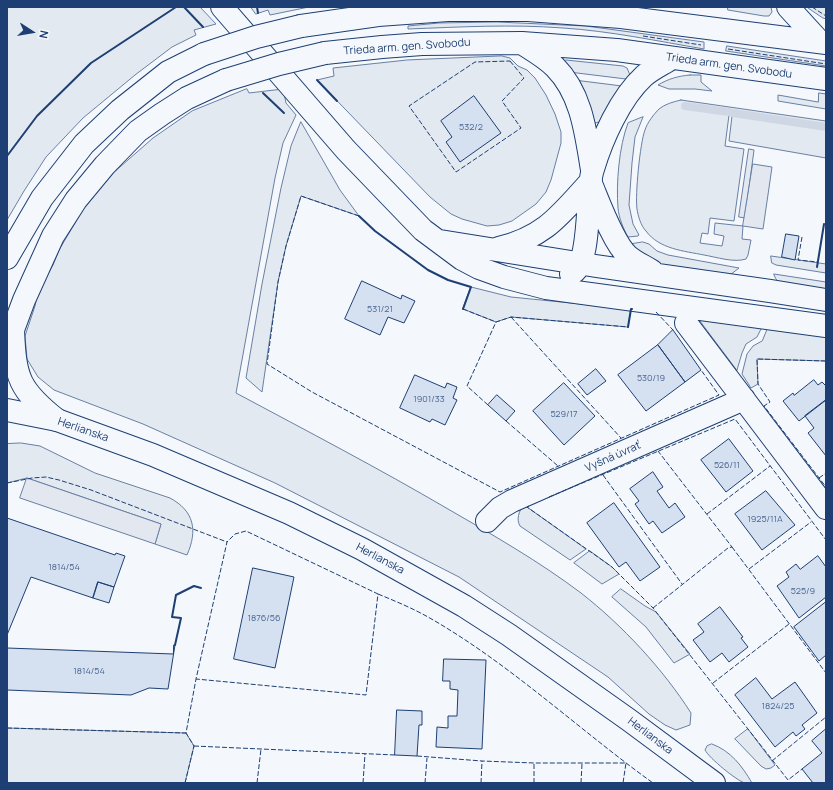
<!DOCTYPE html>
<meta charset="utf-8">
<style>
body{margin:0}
#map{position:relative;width:833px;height:790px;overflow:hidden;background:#f4f7fb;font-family:Manrope,sans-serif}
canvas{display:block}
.frame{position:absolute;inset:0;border:8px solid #1d3f73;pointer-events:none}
.north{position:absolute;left:12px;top:12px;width:40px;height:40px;-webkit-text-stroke:3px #f4f7fb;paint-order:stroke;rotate:102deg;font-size:11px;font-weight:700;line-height:16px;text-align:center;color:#1d3f73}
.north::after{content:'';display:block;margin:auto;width:14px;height:18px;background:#1d3f73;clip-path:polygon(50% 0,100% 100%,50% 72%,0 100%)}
</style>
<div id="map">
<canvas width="833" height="790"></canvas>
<div class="frame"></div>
<div class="north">N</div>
</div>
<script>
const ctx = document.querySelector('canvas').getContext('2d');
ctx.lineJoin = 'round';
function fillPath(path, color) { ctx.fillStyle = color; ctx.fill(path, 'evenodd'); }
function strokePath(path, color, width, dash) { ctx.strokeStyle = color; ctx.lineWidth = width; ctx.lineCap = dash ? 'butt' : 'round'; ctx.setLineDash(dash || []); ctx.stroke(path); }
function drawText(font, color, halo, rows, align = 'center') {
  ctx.font = font + ' Manrope,sans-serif'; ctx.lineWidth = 3; ctx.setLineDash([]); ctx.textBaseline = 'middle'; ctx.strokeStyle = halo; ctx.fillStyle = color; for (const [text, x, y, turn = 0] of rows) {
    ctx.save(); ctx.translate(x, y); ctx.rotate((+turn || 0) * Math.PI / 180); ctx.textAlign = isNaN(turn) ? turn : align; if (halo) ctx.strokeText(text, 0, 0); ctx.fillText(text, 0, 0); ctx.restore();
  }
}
const green = new Path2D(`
 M7 7H200L216 24 194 30 196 35 172 47 135 75 83 118 46 157 24 191 7 220Z
 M251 7H309L270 15 268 10 256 14Z
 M728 7H771L772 12 769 16H764L728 10Z
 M807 7H826V19L823 18Z
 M497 22 586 26 704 42V49C657 41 610 31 563 28 511 24 460 27 408 29V26L439 23Z
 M727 46 826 61V66L726 51Z
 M502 56 510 58 518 66 527 70 535 78 546 95 555 114 561 132V143L551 180 546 192 536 204 512 221 499 225 487 226 462 219 451 214 430 197 317 80 334 76 333 68 407 60Z
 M566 60 623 66 627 68 630 75 626 79 569 72 564 62Z
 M690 75H701V82L712 91 695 89H669L658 85C668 79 678 76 690 75Z
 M574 80 622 86 604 121 595 123 584 96Z
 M247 89 249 93 283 89 286 103 296 115 283 143 275 178 236 393C307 431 378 468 448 509 493 535 540 562 581 593 622 625 663 669 691 713L690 725 676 730 665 725 649 714 608 677 459 577 275 483 143 424 54 390 38 377 27 359 25 336 35 306 38 291 53 265 59 250 84 208 112 174 153 138 192 111Z
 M819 93 826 94V109L778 101V95L818 102Z
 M681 100 826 121V158L729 141 732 116 729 115 725 146 744 149 734 221 710 218 708 234 702 233 700 243 722 246 724 236 714 234 715 223 743 226 742 239 751 240 748 255 746 259C734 263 716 257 704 255 684 251 659 249 646 231 641 226 638 216 637 209 635 195 640 143 645 130 647 123 654 114 659 109 665 104 673 102 681 100Z
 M643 117 635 137 632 163 629 205 633 224 639 235 638 236 628 237C623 228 619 218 618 208 616 184 619 146 628 123Z
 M301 122 340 190 359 216 301 196 286 246 278 282 262 392 246 378 262 284 281 188 291 146Z
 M749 149 754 150 745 218 739 217Z
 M643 242 649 244 657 251 668 255 739 268 730 275 664 267 652 261 638 251 632 244Z
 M771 256 826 264V273L776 265 772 263Z
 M774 274 826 282V293L779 283 776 279Z
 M471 287 511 297 631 309 628 327 511 317 496 322 463 309Z
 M698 318 762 327 757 337 746 344 742 353 737 370Z
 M768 328 826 337V361L757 359 758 384 751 388 742 374 747 354 753 346 762 341Z
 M21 443 40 446 95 473 170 498C194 511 198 530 187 555L155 544 161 524 27 478 7 483V444Z
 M523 505 527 507 586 549 570 560 520 526C516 519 519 512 523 505Z
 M590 551 612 567 619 574 602 584 574 563Z
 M621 589 645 606 656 612 690 654 674 663 646 627 612 597Z
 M7 728 186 733 194 746 185 783H7Z
 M748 729 775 765 771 768 766 769 761 766 735 739Z
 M712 744C731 751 742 766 752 783 750 783 748 783 745 783 737 781 709 758 705 750L707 746Z`);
const parking = new Path2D(`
 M753 164 772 167 763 229 743 226Z
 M27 478 161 524 155 544 20 498Z`);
const stream = new Path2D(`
 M685 106 729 112
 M733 113 826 127`);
const building = new Path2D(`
 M474 96 501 133 460 162 446 142 452 137 441 121Z
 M786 234 799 236 795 260 782 257Z
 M362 281 401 299 402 295 415 301 404 323 388 317 380 335 345 319Z
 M673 330 701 370 685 382 658 345Z
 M658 345 685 382 646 411 618 375Z
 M596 369 606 381 587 395 578 384Z
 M415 375 445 388 447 383 457 387 453 398 457 400 445 425 432 419 430 422 400 408Z
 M814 380 818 385 822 382 826 386V400L799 421 783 401 793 393 794 395Z
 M564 383 595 416 564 445 533 411Z
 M497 395 515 411 506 421 488 405Z
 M826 400V456L808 433 814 428 805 416Z
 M729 439 753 471 726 492 701 460Z
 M653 472 663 487 657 491 669 508 675 503 685 517 662 533 653 521 649 524 635 504 639 501 630 489Z
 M766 491 795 525 762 550 735 514Z
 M614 503 660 567 640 581 626 562 619 567 587 523Z
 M7 518 115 555 116 553 125 556 114 587 98 582 93 598 31 577 7 635Z
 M818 556 826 567V597L799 618 777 586 789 577 786 572 796 564 800 569Z
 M253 568 294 577 275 668 234 659Z
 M98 582 114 587 109 603 93 598Z
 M826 602V655L819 661 794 627Z
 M720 607 743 637 741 638 748 647 729 662 722 653 710 662 693 640 704 632 698 624Z
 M174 645H175L168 689 149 688 131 695 7 690V648L173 654Z
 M444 659 486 660 482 749 436 747 437 727 448 728V716H457L458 690 450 689V681H443Z
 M756 678 772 699 795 682 817 713 802 725 805 729 796 736 793 732 775 747 735 695Z
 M397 710 422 711V725H419L417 756 395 755Z
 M826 729V783H813L802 769 822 753 812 741Z`);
const minor = new Path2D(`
 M222 7 346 150 423 230 462 259 479 268 504 277 546 288 826 326
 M788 7 820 42
 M301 26 378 15 448 10H528L621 17 826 43
 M523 44C534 51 546 58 555 67 582 94 586 134 592 170
 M325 53 382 47 422 44 522 43 617 50 826 79
 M592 186C599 203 614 244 628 256 635 262 644 266 652 271
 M440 241 596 266 770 291 826 300
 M499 248C545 237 560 215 591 181
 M7 258 42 198 84 144 120 110 168 72 204 54
 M571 274C593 264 585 191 593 169 602 139 620 98 644 76 652 69 663 64 672 58
 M686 323 826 508
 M13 330C15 378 19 390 57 420
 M7 346 24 300 53 236 76 200 105 165 138 131 162 114 187 98 226 80
 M487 521 500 508 512 501 744 399`);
const major = new Path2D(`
 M7 410 57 420 153 455 289 513 362 549 464 606 509 635 629 720 714 783`);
const minorBridge = new Path2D(`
 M204 54 256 37 301 26
 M226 80 279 64 325 53`);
const fence = new Path2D(`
 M812 7 826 16
 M643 36 701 45
 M728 49 826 64
 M510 61 524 78 502 101 521 128 456 172 409 106 475 62Z
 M359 216 301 196 286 246 278 282 267 364 312 392 500 492 719 395 701 370
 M802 237 798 260 818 262
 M463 309 496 322 511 317 628 327
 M656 312 673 330
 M511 317 621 438
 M826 361 757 359 758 384 770 402 764 406 826 487
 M488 405 467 386 496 322
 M506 421 558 466
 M603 475 682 584
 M819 478 826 473
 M7 483 32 478 46 477 59 480 91 490 227 542
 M549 497 735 419 826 540
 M529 506 527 507 612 567 653 608 788 780 802 769
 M707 514 770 466
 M732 547 826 673
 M749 569 811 522
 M378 594C395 601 412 608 428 617 509 663 578 729 653 783
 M653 608 728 548 732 547 658 451
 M713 683 789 624
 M7 728 186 733 196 679 227 542 235 534 246 531 378 594 366 695 196 679
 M194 746 395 755
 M417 756 482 761 534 763H626L623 783
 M772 761 826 717
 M185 783 194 746 186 733
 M257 783 261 749
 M363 783 365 754
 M425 783 427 758
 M481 783 482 761
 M534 783V763
 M581 783 582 764`);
const wall = new Path2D(`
 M184 7 203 27
 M257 7 258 13
 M317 80 337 101
 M263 93 284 113
 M7 156 37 116 91 63 176 7
 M359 216 375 231 428 270 448 280 471 287 463 309
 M817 267 824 224
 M628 327 631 309H632
 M175 645 181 618 172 617 176 595 194 586 201 588`);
const numberNames = [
 ["532/2",471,127],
 ["531/21",380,309],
 ["530/19",651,378],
 ["1901/33",429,399],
 ["529/17",564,414],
 ["526/11",727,465],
 ["1925/11A",765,519],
 ["1814/54",64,567],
 ["525/9",803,591],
 ["1876/56",264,618],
 ["1814/54",89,671],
 ["1824/25",778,706]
];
const streetNames = [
 ["Trieda arm. gen. Svobodu",407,47,-4],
 ["Trieda arm. gen. Svobodu",729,66,8],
 ["Herlianska",83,430,19],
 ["Vyšná úvrať",613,457,-24],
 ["Herlianska",380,559,28],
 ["Herlianska",650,736,37]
];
fillPath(green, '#e3e9f0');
strokePath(green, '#687fa3', 1);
fillPath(parking, '#e3e8f0');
strokePath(parking, '#687fa3', 1);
strokePath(stream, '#cfd7e4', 8);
fillPath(building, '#d5e0f0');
strokePath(building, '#1d3f73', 1);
strokePath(minor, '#1d3f73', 24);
strokePath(major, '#1d3f73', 24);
strokePath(minor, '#f4f7fb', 22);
strokePath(major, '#f4f7fb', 22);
strokePath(minorBridge, '#1d3f73', 24, []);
strokePath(minorBridge, '#f4f7fb', 22);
strokePath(fence, '#1d3f73', 1, [5, 2]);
strokePath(wall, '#1d3f73', 2);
drawText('9px', '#4b6792', null, numberNames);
drawText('11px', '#1d3f73', '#f4f7fb', streetNames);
</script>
